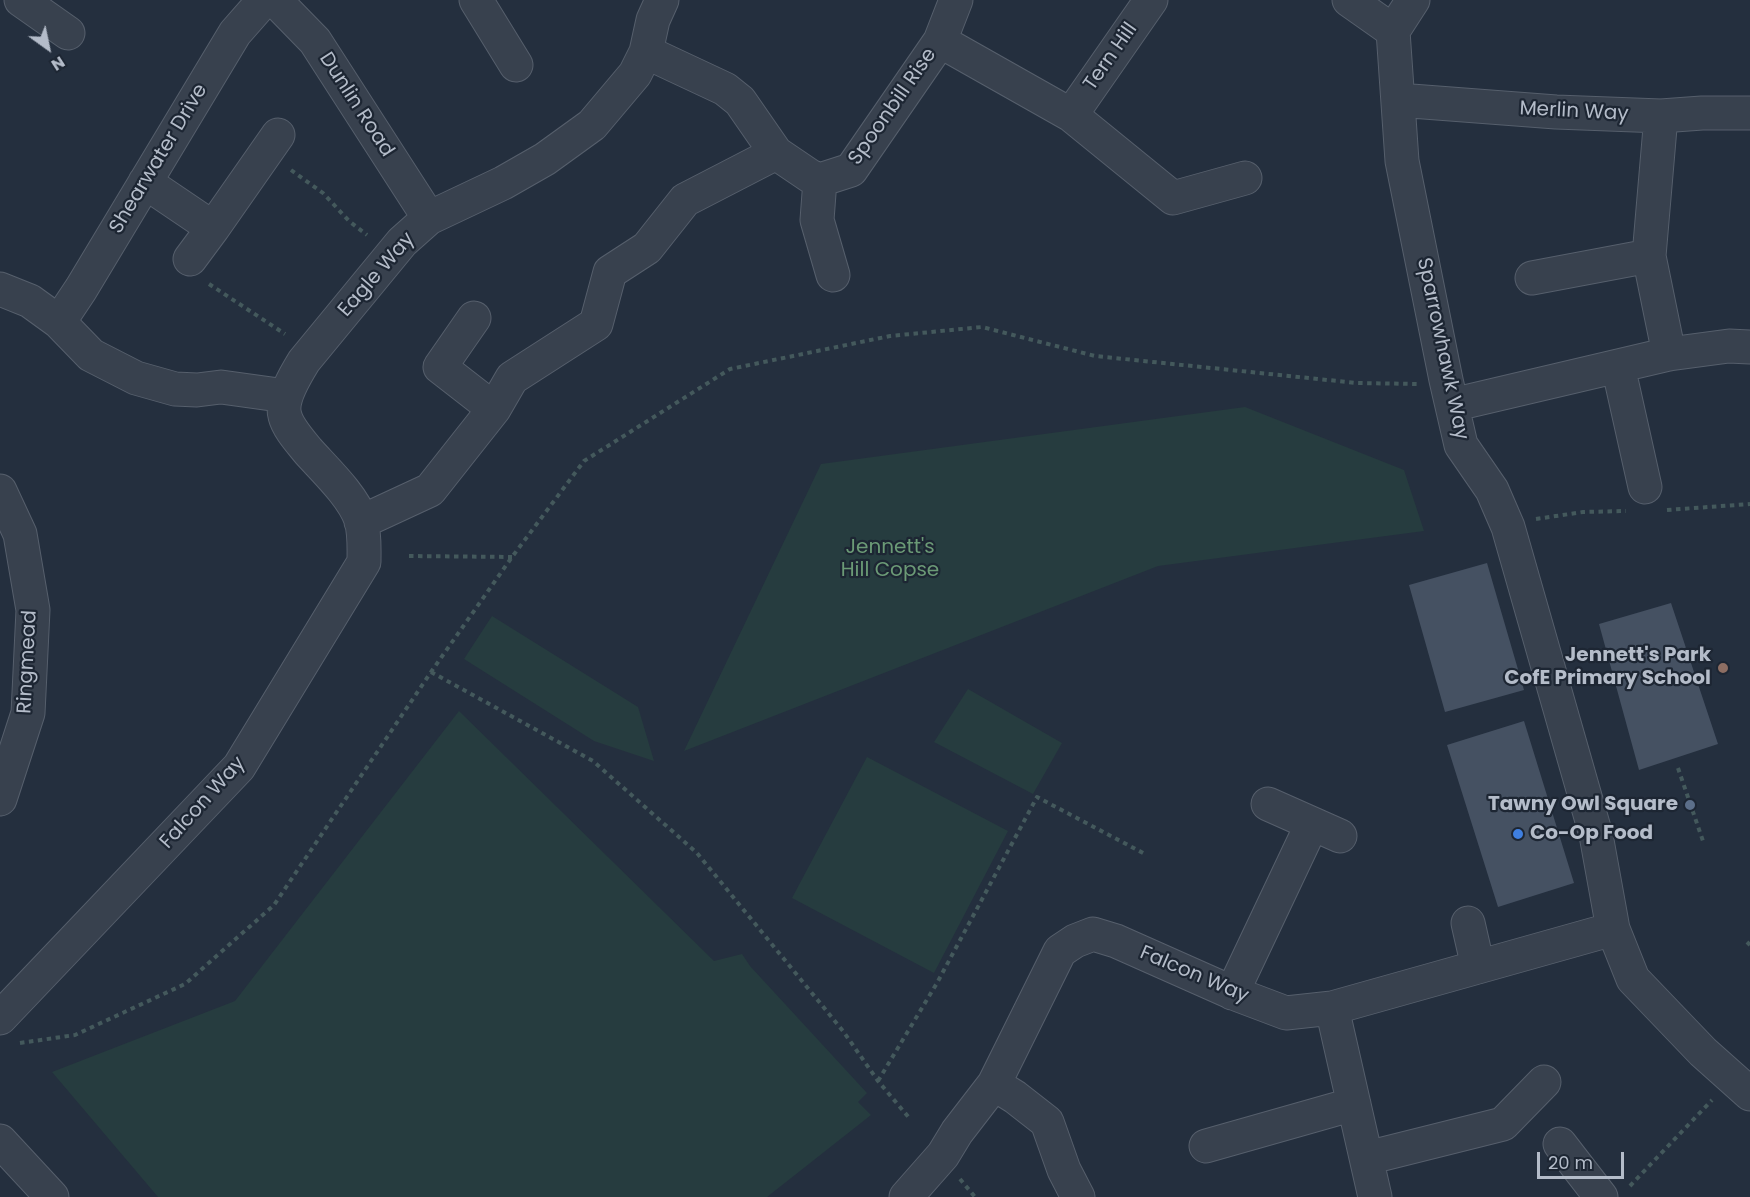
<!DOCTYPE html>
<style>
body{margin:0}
#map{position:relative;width:1750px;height:1197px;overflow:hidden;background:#242f3e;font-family:Poppins,sans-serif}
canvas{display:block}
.north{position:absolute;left:18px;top:18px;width:60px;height:60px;-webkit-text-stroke:4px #1d2633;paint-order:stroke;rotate:147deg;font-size:16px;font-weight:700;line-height:24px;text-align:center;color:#b4bcc9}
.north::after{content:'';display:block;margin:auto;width:21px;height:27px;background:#b4bcc9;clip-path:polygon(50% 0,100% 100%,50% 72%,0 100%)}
.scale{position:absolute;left:1537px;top:1152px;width:87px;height:27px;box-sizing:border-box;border:3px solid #b4bcc9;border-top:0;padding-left:8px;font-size:18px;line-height:21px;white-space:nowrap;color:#b4bcc9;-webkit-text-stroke:4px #1d2633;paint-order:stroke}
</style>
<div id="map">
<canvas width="1750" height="1197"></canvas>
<div class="north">N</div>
<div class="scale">20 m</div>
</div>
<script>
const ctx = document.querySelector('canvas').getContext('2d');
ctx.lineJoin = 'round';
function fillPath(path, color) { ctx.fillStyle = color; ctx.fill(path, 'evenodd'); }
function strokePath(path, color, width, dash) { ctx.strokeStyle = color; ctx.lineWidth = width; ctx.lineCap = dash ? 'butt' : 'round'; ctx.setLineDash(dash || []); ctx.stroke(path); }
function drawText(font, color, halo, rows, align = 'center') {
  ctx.font = font + ' Poppins,sans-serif'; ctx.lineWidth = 4.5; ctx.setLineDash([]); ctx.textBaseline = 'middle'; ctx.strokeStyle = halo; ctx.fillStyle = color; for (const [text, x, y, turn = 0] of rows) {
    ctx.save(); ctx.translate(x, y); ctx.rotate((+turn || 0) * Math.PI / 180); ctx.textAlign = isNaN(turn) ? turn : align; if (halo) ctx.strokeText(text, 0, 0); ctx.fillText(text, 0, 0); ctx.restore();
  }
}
const green = new Path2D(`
 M1245 407 1404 470 1424 531 1158 566 684 751 821 464Z
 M492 616 638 707 654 761 594 741 464 659Z
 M968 689 1062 743 1033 794 934 742Z
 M459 711 714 961 742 954 750 966 867 1093 858 1102 871 1115 767 1197H158L52 1072 235 1001Z
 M867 757 1008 831 934 973 792 898Z`);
const building = new Path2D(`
 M1487 563 1524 690 1445 712 1409 585Z
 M1671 603 1718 744 1639 770 1599 624Z
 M1524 721 1574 883 1498 907 1447 745Z`);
const path = new Path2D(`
 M291 170 323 193 349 221 367 235
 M209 284 285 334
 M1667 510 1750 504
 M1536 519 1583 512 1626 511
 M409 556 512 557
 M431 672 593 761 697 853 843 1031 878 1081 911 1120
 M1678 768 1704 844
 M1747 942 1750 945
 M20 1043 75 1035 185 984 274 905 431 672 512 557 584 461 730 369 890 336 982 327 1095 356 1357 383 1417 384
 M878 1081 937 983 1037 797 1145 854
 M960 1179 975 1197
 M1630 1186 1712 1100`);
const minor = new Path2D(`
 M21 0 68 33
 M275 0 315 41 429 218
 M476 0 516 65
 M1349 0 1393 31
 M1393 31 1402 161 1446 380 1461 445 1492 490 1508 527 1596 835 1613 929 1633 979 1703 1052 1750 1094
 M1393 31 1413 0
 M940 41 956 0
 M646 52 725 89 740 101 776 153 810 176 820 180 851 170 940 41 1071 115 1173 198 1245 178
 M1398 100 1556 112 1661 116 1702 113H1750
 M1071 115 1151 0
 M1661 116 1649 256 1669 354
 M820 180 817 220 833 275
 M145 182 213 228 278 135
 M190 259 213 228
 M1532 278 1649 256
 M0 289 30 301 59 322 91 355 136 378 175 389 197 390 221 387 286 396
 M474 318 440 367 494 409
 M59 322 81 289 235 33 264 0
 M1618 366 1645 487
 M1452 405 1669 354 1729 346 1750 347
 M0 491 20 534 33 610 28 713 0 799
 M361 522 430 490 494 409 512 378 596 324 610 272 647 248 685 200 776 153
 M1268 804 1340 836
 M1468 923 1478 967
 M1232 993 1312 824
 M1332 1008 1375 1197
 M0 1018 239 767 364 562C364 548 365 534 361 520 353 496 325 470 308 451 300 441 288 428 285 416 280 400 296 374 304 361L402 242 429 218 503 183 545 159 592 125 635 74 646 52 653 20 662 0
 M994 1084 1015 1097 1047 1122 1064 1170 1078 1197
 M0 1141 52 1197
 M1560 1144 1601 1197
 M1206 1146 1354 1104
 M1367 1158 1503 1124 1544 1082
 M906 1197 943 1155 957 1132 994 1084 1060 951 1075 941 1093 934 1116 941 1233 993 1286 1013 1332 1008 1613 929`);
const markers = [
 [1723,668,6,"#8d6e63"],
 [1690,805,6,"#5c6f8a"],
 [1518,834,6,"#3f7fe0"]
];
const streetNames = [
 ["Tern Hill",1111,57,-55],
 ["Dunlin Road",356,105,57],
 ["Spoonbill Rise",893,107,-55],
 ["Merlin Way",1574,112,3],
 ["Shearwater Drive",159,159,-59],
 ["Eagle Way",377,275,-49],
 ["Sparrowhawk Way",1442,349,78],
 ["Ringmead",28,662,-87],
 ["Falcon Way",203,803,-48],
 ["Falcon Way",1194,975,23]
];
const parkNames = [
 ["Jennett's",890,548],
 ["Hill Copse",890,571]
];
const poiNames = [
 ["Jennett's Park",1711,656],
 ["CofE Primary School",1711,679],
 ["Tawny Owl Square",1678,805],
 ["Co-Op Food",1530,834,"left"]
];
fillPath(green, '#263c3f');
fillPath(building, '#455162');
strokePath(minor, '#565f6c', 35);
strokePath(path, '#44595c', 4, [4.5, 4.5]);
strokePath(minor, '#38414e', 33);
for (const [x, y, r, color] of markers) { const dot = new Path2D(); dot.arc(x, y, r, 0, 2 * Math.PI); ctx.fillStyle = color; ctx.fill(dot); strokePath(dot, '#1d2633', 2); }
drawText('20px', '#b4bcc9', '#1d2633', streetNames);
drawText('20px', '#6b9a76', '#1d2633', parkNames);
drawText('bold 20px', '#b4bcc9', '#1d2633', poiNames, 'right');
</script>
